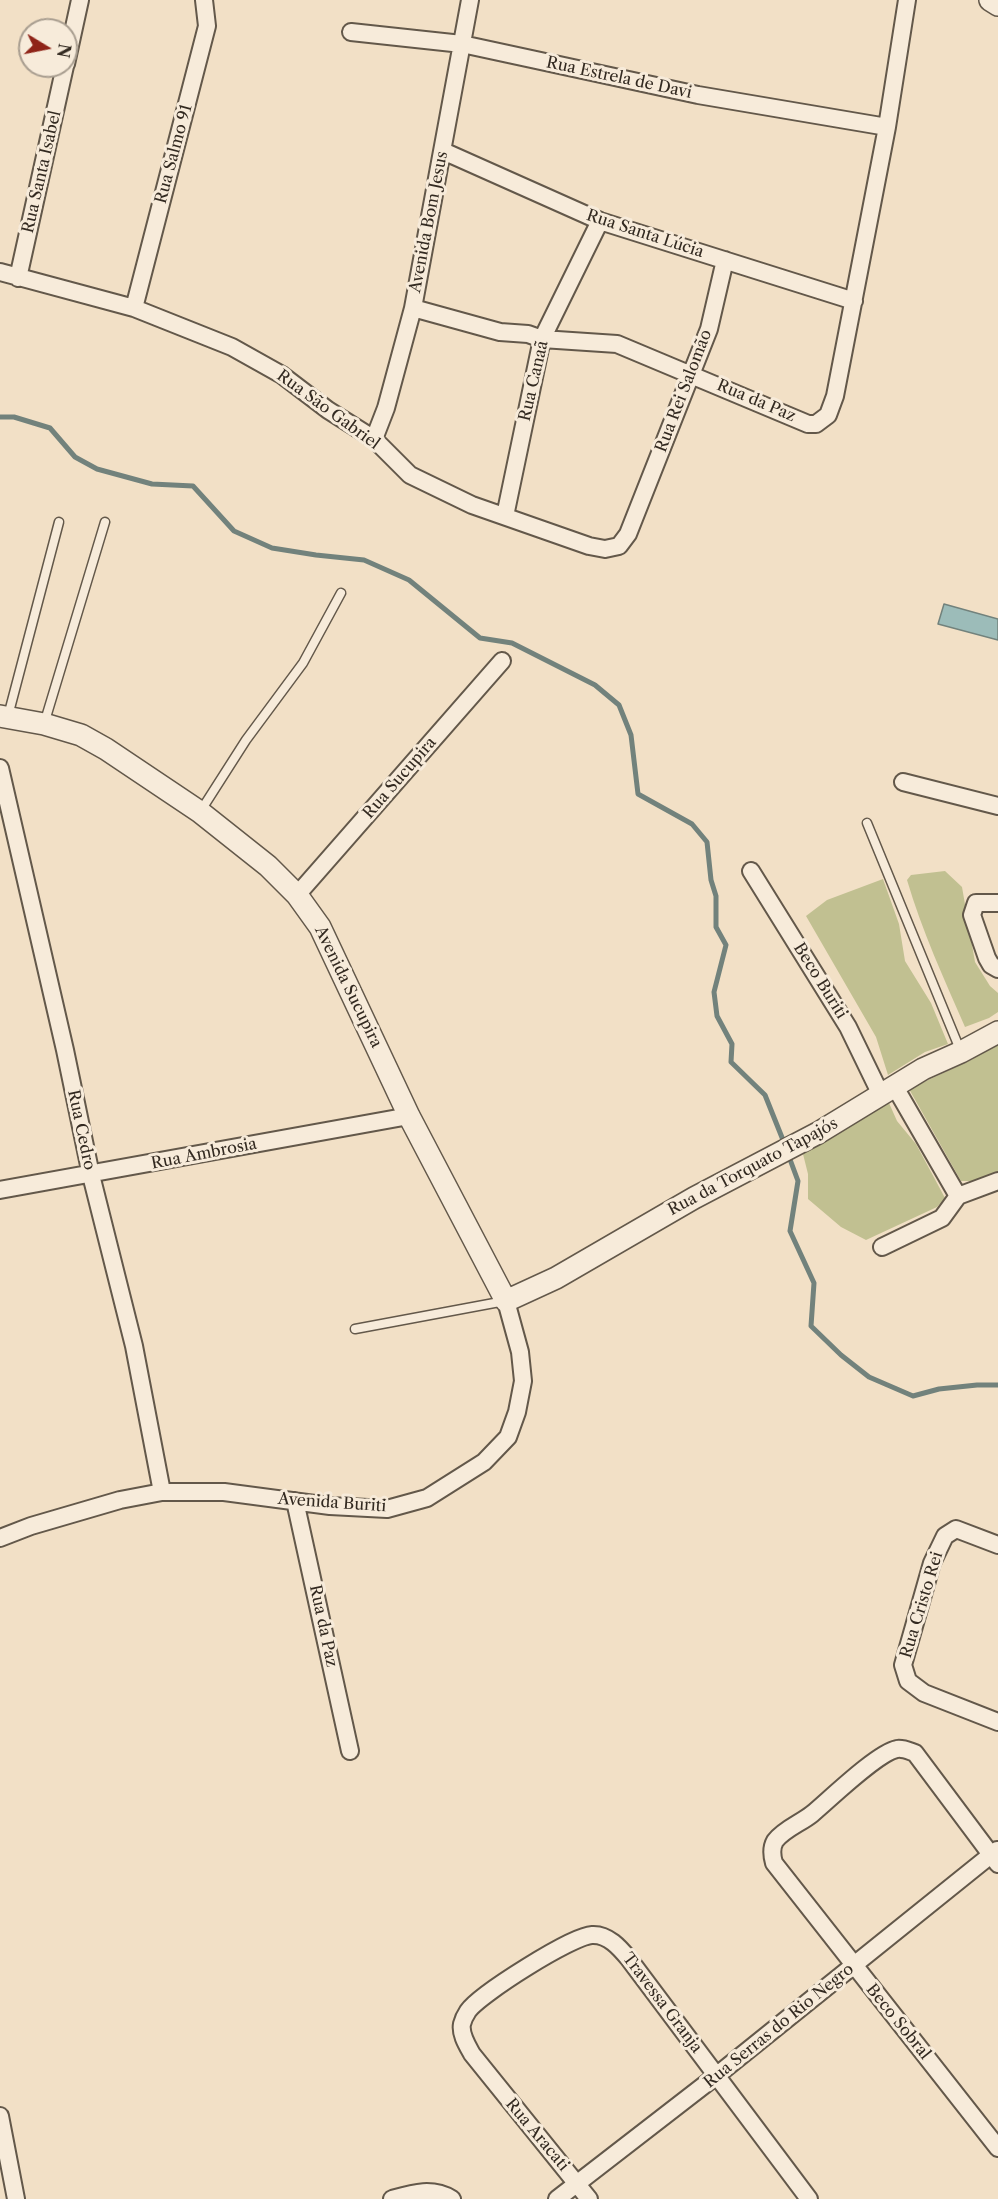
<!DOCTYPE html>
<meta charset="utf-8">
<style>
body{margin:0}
#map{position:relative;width:998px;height:2199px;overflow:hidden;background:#f2e0c6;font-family:"Libre Caslon Text",serif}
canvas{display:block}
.north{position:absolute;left:18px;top:18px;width:60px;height:60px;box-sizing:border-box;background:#f7ebda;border:2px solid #a99e90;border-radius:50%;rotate:100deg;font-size:16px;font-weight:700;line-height:24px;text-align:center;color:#332a21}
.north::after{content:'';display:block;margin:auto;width:21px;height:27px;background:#8f2418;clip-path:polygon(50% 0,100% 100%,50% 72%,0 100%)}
</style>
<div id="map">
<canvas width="998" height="2199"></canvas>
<div class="north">N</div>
</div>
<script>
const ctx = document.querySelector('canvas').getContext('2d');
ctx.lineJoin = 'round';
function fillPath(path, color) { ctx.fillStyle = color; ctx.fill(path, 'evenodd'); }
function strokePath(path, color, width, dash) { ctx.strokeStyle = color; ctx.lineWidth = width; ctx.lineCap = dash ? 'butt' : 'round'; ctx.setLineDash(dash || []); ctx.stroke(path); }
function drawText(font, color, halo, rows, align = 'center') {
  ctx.font = font + ' "Libre Caslon Text",serif'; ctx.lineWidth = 6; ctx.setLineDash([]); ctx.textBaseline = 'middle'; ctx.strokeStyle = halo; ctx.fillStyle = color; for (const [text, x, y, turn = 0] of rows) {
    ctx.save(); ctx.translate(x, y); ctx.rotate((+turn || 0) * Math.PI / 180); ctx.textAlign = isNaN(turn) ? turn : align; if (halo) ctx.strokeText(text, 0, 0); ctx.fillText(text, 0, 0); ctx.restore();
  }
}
const green = new Path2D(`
 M945 871 962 887 975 962 990 986 998 993V1012L989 1018 965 1027C944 979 922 931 907 880L911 875Z
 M883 879 899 924 905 961 931 1003 948 1044 925 1052 888 1075 876 1037 806 916 827 900Z
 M998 1041V1172L980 1181H961L909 1089 973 1059 989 1045Z
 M889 1103 897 1121 916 1144 945 1198 937 1207 866 1240 841 1227 808 1199V1174L803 1154Z`);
const water = new Path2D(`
 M944 604 998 619V640L938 624Z`);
const stream = new Path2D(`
 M0 417H14L50 428 75 457 97 469 152 484 193 486 234 531 272 548 316 555 364 560 409 580 480 638 512 643 595 685 619 705 631 735 638 794 692 824 707 842 711 880 716 896V927L726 945 714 992 717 1016 732 1044 731 1062 765 1095 785 1145
 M788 1154 798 1181 790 1231 814 1283 811 1326 841 1355 869 1377 913 1396 939 1389 977 1385H998`);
const service = new Path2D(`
 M8 716 59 522
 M44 724 105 522
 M200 812 246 740 303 663 341 593
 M867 823 961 1052
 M355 1329 505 1301`);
const minor = new Path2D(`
 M351 32 462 44 698 95 887 127
 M66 64 80 0
 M443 151 600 221 854 301
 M0 272 134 308 232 347 282 375 328 410 374 439 410 475 472 505 589 546 605 549 619 546 628 534 709 329 725 260
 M18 278 65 66
 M134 308 207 26 204 0
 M413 308 500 332 528 334 542 339 617 344 808 424H816L828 415 835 396 887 127 907 0
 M374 439 386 408 413 308 470 0
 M505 516 542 339 600 221
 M0 768 65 1050 91 1175 134 1346 162 1492
 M903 782 998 806
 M751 871 848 1027 881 1095
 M297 895 502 661
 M998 903H976L972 915 987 958 991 965 998 969
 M895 1087 958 1196
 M0 1190 409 1116
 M882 1247 942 1218 958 1196 998 1181
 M295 1501 350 1751
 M0 1538 31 1526 120 1500 162 1492H224L330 1506 387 1509 427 1498 484 1462 508 1437 517 1412 523 1381 520 1352 506 1301
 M998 1545 956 1529 945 1536 932 1563 903 1665 908 1681 924 1693 998 1722
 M998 1864 915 1753C909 1751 903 1748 897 1749 877 1753 830 1799 812 1814 801 1823 784 1829 775 1841 771 1848 772 1856 774 1863L998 2148
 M0 2116 16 2199
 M392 2199C413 2193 432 2187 452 2199
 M557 2199 716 2076 997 1850
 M589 2199 472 2054C467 2045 460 2034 462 2024 463 2020 466 2014 468 2011 480 1994 572 1936 592 1935 608 1934 620 1948 629 1959L809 2199`);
const tertiary = new Path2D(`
 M990 0 998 5
 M0 716 44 724 81 735 106 749 200 812 268 866 297 895 320 927 409 1116 506 1301 556 1278 694 1198 818 1133 923 1069 961 1052 998 1032`);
const streetNames = [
 ["Rua Estrela de Davi",619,78,12],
 ["Rua Salmo 91",174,154,-75],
 ["Rua Santa Isabel",42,172,-77],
 ["Avenida Bom Jesus",429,222,-79],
 ["Rua Santa Lúcia",645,234,18],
 ["Rua Canaã",534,381,-77],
 ["Rua Rei Salomão",684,391,-69],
 ["Rua da Paz",756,401,23],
 ["Rua São Gabriel",328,410,36],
 ["Rua Sucupira",400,778,-49],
 ["Beco Buriti",820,981,58],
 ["Avenida Sucupira",348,987,64],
 ["Rua Cedro",81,1130,78],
 ["Rua Ambrosia",204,1154,-11],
 ["Rua da Torquato Tapajós",753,1167,-28],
 ["Avenida Buriti",332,1503,4],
 ["Rua Cristo Rei",922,1605,-73],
 ["Rua da Paz",323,1626,78],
 ["Travessa Granja",662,2003,53],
 ["Beco Sobral",898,2022,51],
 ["Rua Serras do Rio Negro",779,2026,-39],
 ["Rua Aracati",537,2135,50]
];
fillPath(green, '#c1c091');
fillPath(water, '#9cbcb9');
strokePath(water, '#72827c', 1.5);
strokePath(stream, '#72827c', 5);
strokePath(service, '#63584a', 11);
strokePath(minor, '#63584a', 20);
strokePath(tertiary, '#63584a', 24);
strokePath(service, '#f7ebda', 8);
strokePath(minor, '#f7ebda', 16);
strokePath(tertiary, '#f7ebda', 21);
drawText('16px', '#332a21', '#f7ebda', streetNames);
</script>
